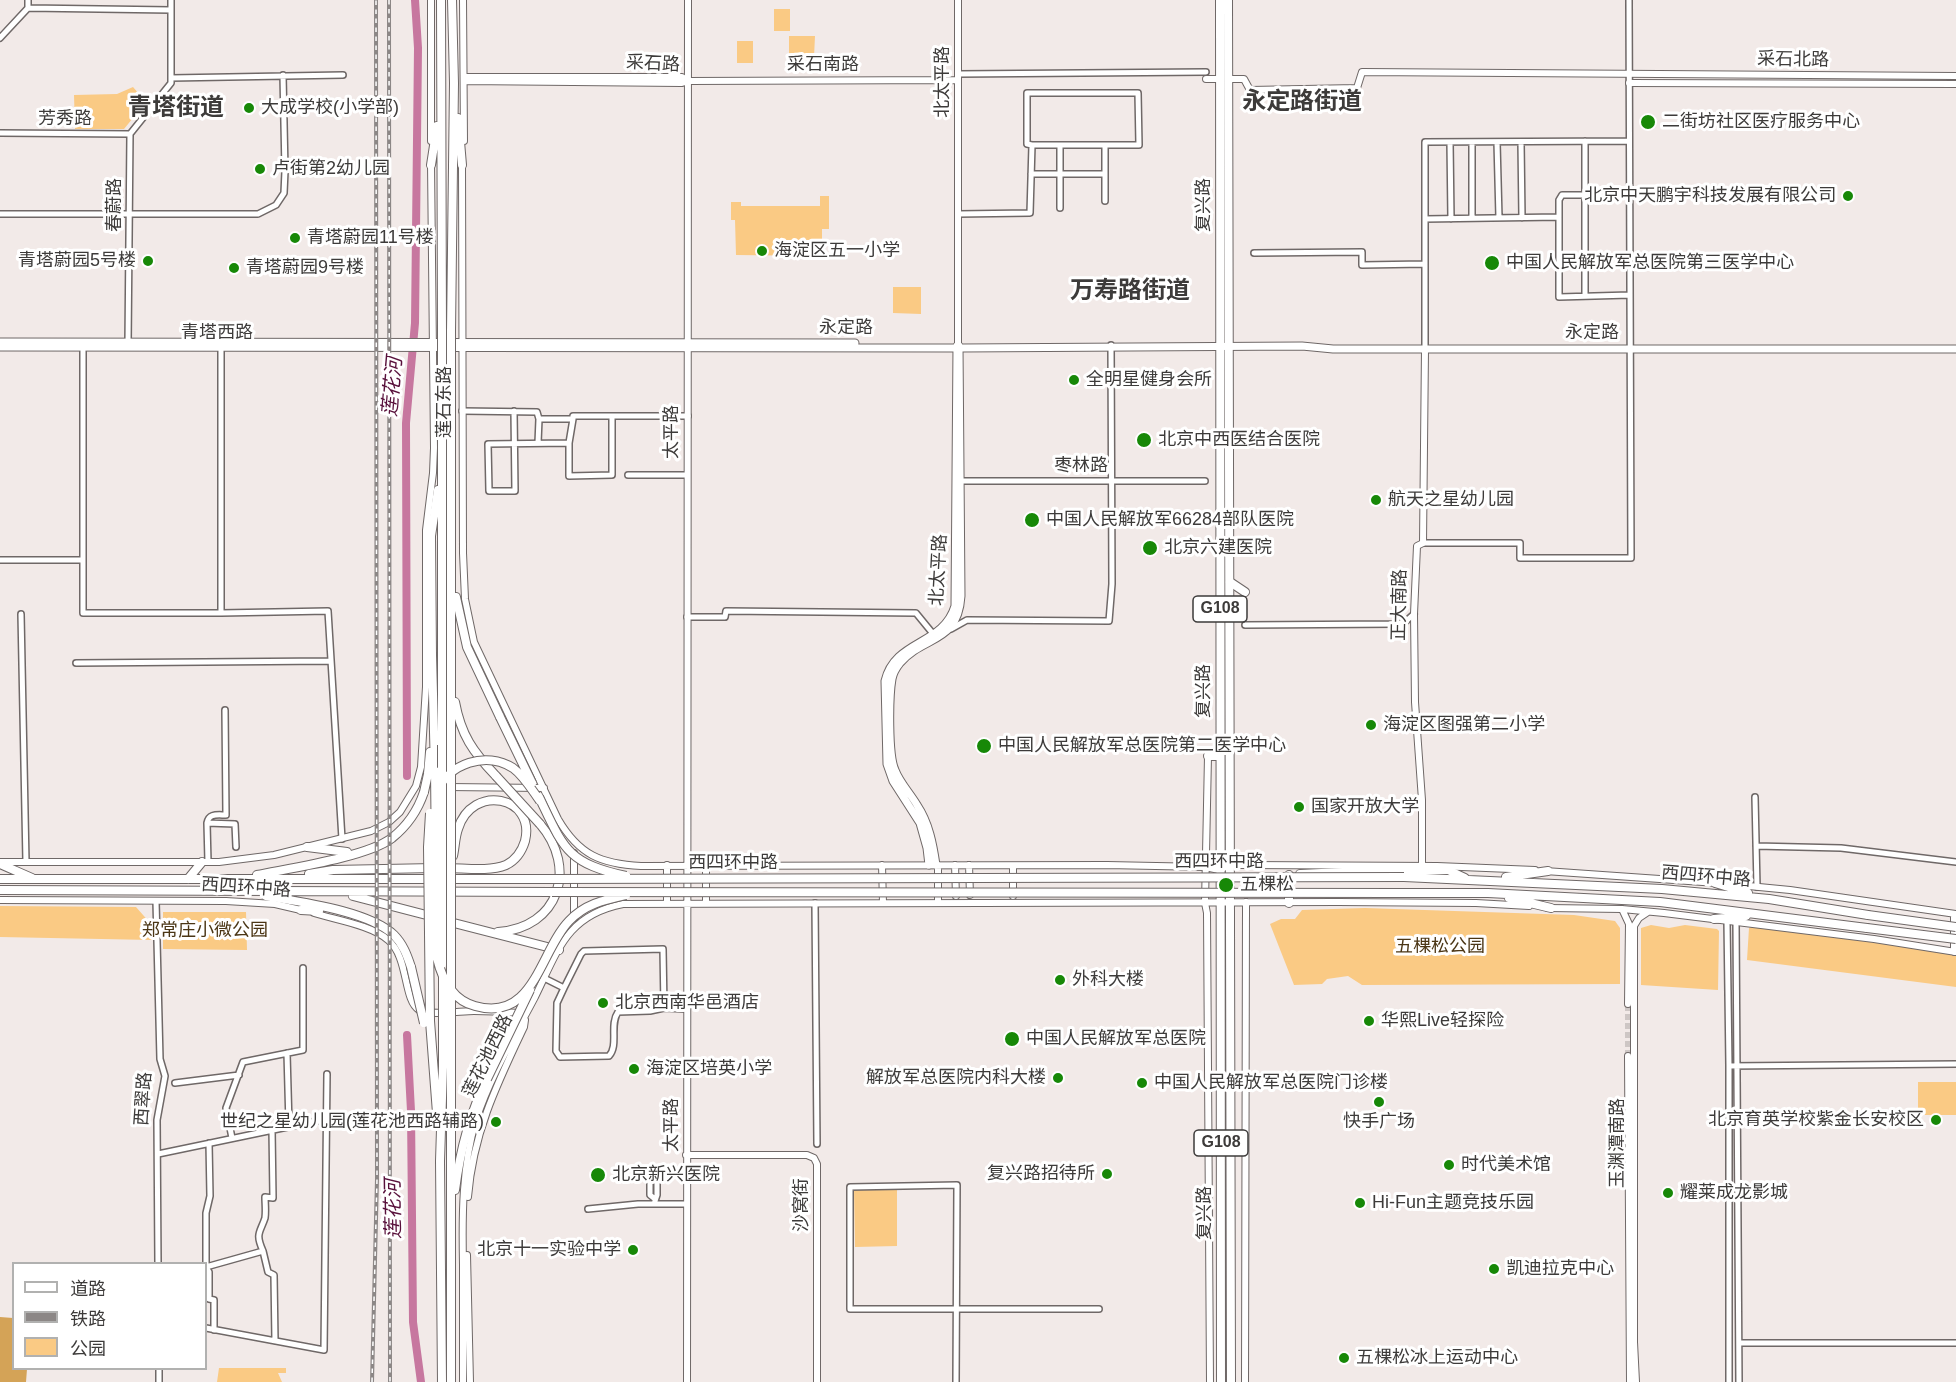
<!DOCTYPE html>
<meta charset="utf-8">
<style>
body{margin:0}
#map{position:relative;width:1956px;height:1382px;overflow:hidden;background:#f2eae8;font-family:Helvetica,"Noto Sans SC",sans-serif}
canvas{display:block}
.legend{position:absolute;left:12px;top:1262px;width:195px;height:108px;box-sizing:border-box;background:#fff;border:2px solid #b1b1b0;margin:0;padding:8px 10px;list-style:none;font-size:18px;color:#3d3b3a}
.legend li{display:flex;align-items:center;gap:12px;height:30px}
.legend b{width:30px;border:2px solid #b1b1b0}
</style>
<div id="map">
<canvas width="1956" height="1382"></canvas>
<ul class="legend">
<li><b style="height:8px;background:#fff"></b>道路</li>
<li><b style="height:8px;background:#8c8786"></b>铁路</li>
<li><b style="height:16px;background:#faca84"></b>公园</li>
</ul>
</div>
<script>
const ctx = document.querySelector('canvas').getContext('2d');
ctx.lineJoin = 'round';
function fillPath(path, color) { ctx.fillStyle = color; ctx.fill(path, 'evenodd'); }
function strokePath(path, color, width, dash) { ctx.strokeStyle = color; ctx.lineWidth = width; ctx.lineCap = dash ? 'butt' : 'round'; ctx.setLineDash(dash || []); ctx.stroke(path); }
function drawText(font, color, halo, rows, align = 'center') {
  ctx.font = font + ' Helvetica,"Noto Sans SC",sans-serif'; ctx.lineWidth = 6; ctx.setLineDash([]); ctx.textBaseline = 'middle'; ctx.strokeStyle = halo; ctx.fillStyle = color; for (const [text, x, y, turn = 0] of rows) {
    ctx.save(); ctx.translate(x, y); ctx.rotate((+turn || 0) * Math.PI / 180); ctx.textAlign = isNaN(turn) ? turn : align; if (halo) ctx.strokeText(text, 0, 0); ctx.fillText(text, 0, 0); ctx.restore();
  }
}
const green = new Path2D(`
 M774 9H790V31H774Z
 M789 36H815L814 57H789Z
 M737 41H753V63H737Z
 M133 87 146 102 124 129H75L74 95 117 94Z
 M820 196H829V229H822V256L736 255 735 220H731V202H741V206H820Z
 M893 287H921V314L893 313Z
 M0 906 136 907 151 924 152 940 0 937Z
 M1365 908 1574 915 1615 921 1620 928V984L1362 985 1348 976 1327 979 1322 984 1294 985 1270 924 1281 919H1295L1302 910Z
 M163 912H246L247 950 163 949Z
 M1651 925 1669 928 1685 925 1717 929 1719 931 1718 990 1641 985V928Z
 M1751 927 1956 953V987L1747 960 1749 928Z
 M1918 1082H1956V1115H1918Z
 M897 1188V1246L855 1247 854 1189Z
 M219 1368H286V1373H278L282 1382H217Z`);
const forest = new Path2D(`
 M0 1317 13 1318 14 1368 27 1369 26 1382H0Z`);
const river = new Path2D(`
 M407 776 406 423 415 323 418 48 415 0
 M407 1035 411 1111 413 1322 421 1382`);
const tertiaryTunnel = new Path2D(`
 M1628 1056V1004`);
const minor = new Path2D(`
 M28 8 171 10
 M0 38 28 8V0
 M958 74 1206 72
 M171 78 343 75
 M0 133 130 134
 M1450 142 1451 219
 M1472 142V218
 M1497 142 1499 218
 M1521 142 1522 218
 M1031 174H1105V145
 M1105 174V201
 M1585 195V141
 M1060 208V145
 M0 214H258L276 205 284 193 285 171 283 75
 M958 214 1030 213 1032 145H1139L1138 93H1027V144L1032 145
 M1425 219 1559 217
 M1254 253 1362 252V265L1425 264
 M1585 296V195H1562L1559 200V297L1630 295
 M128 344 130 134 171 83V0
 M83 347V613H221V348
 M1425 349V142L1629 141
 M462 411 537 412 539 419H573V416H688
 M514 411 515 491H489L488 444 569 443
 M573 419 569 443V476L612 475V416
 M538 443 539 419
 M628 475H687
 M958 481H1205
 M1423 543H1520V558H1631L1629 0
 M0 560H82
 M221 613 328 611 342 839
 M21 614 26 862
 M687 617H725L726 611 916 613 934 635
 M1245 625 1397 624 1405 622 1414 614
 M951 629 967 620 1109 621 1112 584 1111 345
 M76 663 331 661
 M1755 797 1757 887
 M207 823C209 813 217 815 226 815L225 710
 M1756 846 1841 848 1956 862
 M208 862 207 823 235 824 236 847
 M156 901 160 1059 165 1076 157 1120 158 1264
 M815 903 817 1144
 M1727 921 1729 1066V1382
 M1736 922 1739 1382
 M544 978 564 988 581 954 584 951 663 949 664 1008 687 1009
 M564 988 557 1003 556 1051 560 1057 609 1056C619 1045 609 1025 618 1012L650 1011 664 1008
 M287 1053 289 1125
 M1729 1066 1956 1064
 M175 1083 239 1075
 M232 1138 226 1108 243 1062 303 1050V968
 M209 1143 210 1196 206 1213V1267L209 1272V1299L214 1300V1330
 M158 1154 326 1119
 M654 1204 657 1195V1179H650V1195L655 1199
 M588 1209 638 1204H686
 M263 1251C255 1233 260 1233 265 1218 266 1211 265 1203 265 1197L273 1198 272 1129
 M206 1267 263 1251 268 1272 274 1275 275 1341
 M206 1328 324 1350 327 1074
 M1739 1343H1956
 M159 1382V1368
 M956 1382 957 1185 850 1187V1309H1099`);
const tertiary = new Path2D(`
 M463 0 464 141
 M958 0V344
 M464 77H682L688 81
 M1206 79H1220
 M1228 79H1244L1250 90 1357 88 1362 72 1956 76
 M464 81 682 83 688 81 958 80
 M1629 83 1956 84
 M431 141V0
 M462 164 463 553 465 599 474 642 558 819C579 855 601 864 641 866L1107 865 1205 867 1219 870 1230 865H1246L1437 866 1535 870
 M1208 756 1205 903 1207 913 1210 1382
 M448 787 544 788
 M0 862H219L274 855 371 831 389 822 400 812 416 786 421 767 426 687V530L433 473 434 448 431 163
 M667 865V904
 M706 865V904
 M882 865 883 903
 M938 865V903
 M955 865 956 896
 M969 865 970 895
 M1013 866V896
 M1422 866V800L1415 702 1414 614 1417 546 1423 543 1425 349
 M1545 871 1717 883
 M1728 884 1790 890 1956 914
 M0 900 226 901 275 904 305 911
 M1548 908 1622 909 1664 913 1874 939 1956 952
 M1622 909 1629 924 1628 1004
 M314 913C336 920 371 925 388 940 409 957 403 1000 419 1010 429 1016 461 1011 474 1011 489 1011 505 1012 520 1013
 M574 918V853
 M1954 952V914
 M1628 1056 1630 1382
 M686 1155H807L814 1158 817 1164V1382
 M468 1197C473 1133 497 1084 524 1027L525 1020
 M467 1255 470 1382
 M463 1382C463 1343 463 1303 463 1264 462 1216 462 1166 476 1120 490 1077 514 1037 535 997 558 950 567 915 623 904L1338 902 1476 903 1529 906
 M687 1382 688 0
 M1245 1382 1246 902
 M1636 1382 1634 1342V926L1639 918 1648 912`);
const secondary = new Path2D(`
 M0 342 855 343
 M0 347 961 348 1302 346 1333 349H1956
 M929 865 927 848 920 823 893 781 887 764 885 681C895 639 943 646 955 606L957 346
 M936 865C933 844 929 823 917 805 910 793 900 783 895 770 888 755 889 696 892 679 893 673 896 668 900 663 924 635 958 644 961 596L959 346`);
const primary = new Path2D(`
 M1230 582 1245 592
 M1208 756H1220`);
const trunk = new Path2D(`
 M441 0 442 331
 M1220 0 1221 1382
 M1228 0 1231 1382
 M458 118 462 165
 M431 165 437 126
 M451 331 454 83 452 0
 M442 375V745
 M456 597 467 647 500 717
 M455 702C461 735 473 752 496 776
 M451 745V375
 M435 771 432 655 431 536 438 490
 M428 774 430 752
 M307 847 347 852
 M0 864 32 878
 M446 868C465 868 488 872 506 865 516 860 522 851 525 841 536 796 472 783 458 829 455 837 455 847 453 856
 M309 874 333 870 434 868
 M1300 874 1386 870H1448L1465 878
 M257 875C291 868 367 857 392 838 407 826 418 810 424 792
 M1289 875V903
 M1404 877 1662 889 1769 899 1868 915
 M1506 877 1548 871
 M0 879H554
 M188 879 202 862
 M1715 883 1748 893
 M0 890 552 892
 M1402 893H1488L1660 902 1867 928
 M266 896C300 902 369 911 394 935 403 944 407 955 411 967
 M353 896 434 917
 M1509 898 1551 908
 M301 910 319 911
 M1714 919 1746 916
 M446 921 559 950
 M498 932C559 928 578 868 540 824
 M430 1021 437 1113
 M451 1066V1382
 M455 1190C460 1151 469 1115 487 1079
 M442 1382 440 1161 443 1066`);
const rail = new Path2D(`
 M389 0 390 1382
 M372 1382 377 1179 376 0`);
const trunkBridge = new Path2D(`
 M442 331V375
 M451 331V375
 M500 717 532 783
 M442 745V964
 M435 771 437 958C442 979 452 1000 475 1006 534 1023 540 951 569 921 585 904 604 900 626 895
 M496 776 540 824
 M424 792 428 774
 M437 792C449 763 486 751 513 768 524 776 532 790 540 801
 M539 797C564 849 567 863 626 876
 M430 813 428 847 430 1021
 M554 879 1404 877
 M552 892 1402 893
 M1868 915 1956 927
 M1867 928 1956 939
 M411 967 424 1023
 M443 977V1066
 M451 1066V745
 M487 1079 530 990`);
const markers = [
 [249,108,6,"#178807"],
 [1648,122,8,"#178807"],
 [260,169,6,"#178807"],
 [1848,196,6,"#178807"],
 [295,238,6,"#178807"],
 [762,251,6,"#178807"],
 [148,261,6,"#178807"],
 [1492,263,8,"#178807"],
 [234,268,6,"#178807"],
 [1074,380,6,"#178807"],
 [1144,440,8,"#178807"],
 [1376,500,6,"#178807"],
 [1032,520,8,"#178807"],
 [1150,548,8,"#178807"],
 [1371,725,6,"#178807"],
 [984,746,8,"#178807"],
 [1299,807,6,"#178807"],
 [1226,885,8,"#178807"],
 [1060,980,6,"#178807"],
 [603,1003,6,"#178807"],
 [1369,1021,6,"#178807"],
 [1012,1039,8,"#178807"],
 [634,1069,6,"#178807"],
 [1058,1078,6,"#178807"],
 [1142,1083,6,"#178807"],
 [1379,1102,6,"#178807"],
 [1936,1120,6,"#178807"],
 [496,1122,6,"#178807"],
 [1449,1165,6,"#178807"],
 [1107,1174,6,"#178807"],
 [598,1175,8,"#178807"],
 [1668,1193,6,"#178807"],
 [1360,1203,6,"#178807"],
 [633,1250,6,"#178807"],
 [1494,1269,6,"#178807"],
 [1344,1358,6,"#178807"]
];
const shields = [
 [1220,609,54],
 [1221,1143,54]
];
const shieldNames = [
 ["G108",1220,609],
 ["G108",1221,1143]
];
const streetNames = [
 ["采石北路",1793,60,1],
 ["采石路",653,64,3],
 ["采石南路",823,65],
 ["北太平路",943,82,-90],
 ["芳秀路",65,119],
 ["春蔚路",115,205,-90],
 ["复兴路",1204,205,-90],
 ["永定路",846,328],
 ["青塔西路",217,333],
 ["永定路",1592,333],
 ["莲石东路",445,402,-90],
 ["太平路",672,432,-90],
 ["枣林路",1081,466],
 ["北太平路",939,570,-87],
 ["正大南路",1400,605,-89],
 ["复兴路",1204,691,-90],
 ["西四环中路",1219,862],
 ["西四环中路",733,863],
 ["西四环中路",1706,877,5],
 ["西四环中路",246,888,4],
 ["莲花池西路",488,1056,-64],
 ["西翠路",144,1099,-86],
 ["太平路",672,1125,-90],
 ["玉渊潭南路",1618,1143,-90],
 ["沙窝街",802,1205,-90],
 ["复兴路",1205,1213,-90]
];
const poiNames = [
 ["大成学校(小学部)",261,108],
 ["二街坊社区医疗服务中心",1662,122],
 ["卢街第2幼儿园",272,169],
 ["北京中天鹏宇科技发展有限公司",1836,196,"right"],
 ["青塔蔚园11号楼",307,238],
 ["海淀区五一小学",774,251],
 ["青塔蔚园5号楼",136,261,"right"],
 ["中国人民解放军总医院第三医学中心",1506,263],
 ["青塔蔚园9号楼",246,268],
 ["全明星健身会所",1086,380],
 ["北京中西医结合医院",1158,440],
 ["航天之星幼儿园",1388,500],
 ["中国人民解放军66284部队医院",1046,520],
 ["北京六建医院",1164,548],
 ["海淀区图强第二小学",1383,725],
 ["中国人民解放军总医院第二医学中心",998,746],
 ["国家开放大学",1311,807],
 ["五棵松",1240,885],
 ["外科大楼",1072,980],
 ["北京西南华邑酒店",615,1003],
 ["华熙Live轻探险",1381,1021],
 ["中国人民解放军总医院",1026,1039],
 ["海淀区培英小学",646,1069],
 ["解放军总医院内科大楼",1046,1078,"right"],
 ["中国人民解放军总医院门诊楼",1154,1083],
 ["北京育英学校紫金长安校区",1924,1120,"right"],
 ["世纪之星幼儿园(莲花池西路辅路)",484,1122,"right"],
 ["快手广场",1379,1122,"center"],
 ["时代美术馆",1461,1165],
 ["复兴路招待所",1095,1174,"right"],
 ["北京新兴医院",612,1175],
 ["耀莱成龙影城",1680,1193],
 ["Hi-Fun主题竞技乐园",1372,1203],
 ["北京十一实验中学",621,1250,"right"],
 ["凯迪拉克中心",1506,1269],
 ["五棵松冰上运动中心",1356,1358]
];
const parkNames = [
 ["郑常庄小微公园",205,931],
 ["五棵松公园",1440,947]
];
const waterNames = [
 ["莲花河",393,387,-85],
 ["莲花河",394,1209,-91]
];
const districtNames = [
 ["永定路街道",1302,102],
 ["青塔街道",176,108],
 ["万寿路街道",1130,291]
];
fillPath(green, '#faca84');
fillPath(forest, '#d4a357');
strokePath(river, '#c7779f', 8);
strokePath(tertiaryTunnel, '#cec7c5', 6, [6, 3]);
strokePath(minor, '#6f6867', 8);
strokePath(tertiary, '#6f6867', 8);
strokePath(secondary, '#6f6867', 9);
strokePath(primary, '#6f6867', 10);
strokePath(trunk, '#6f6867', 10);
strokePath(minor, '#fff', 5);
strokePath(tertiary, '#fff', 6);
strokePath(secondary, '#fff', 7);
strokePath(primary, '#fff', 8);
strokePath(trunk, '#fff', 8);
strokePath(rail, '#8c8786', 4);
strokePath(rail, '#fff', 1.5, [4.5]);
strokePath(trunkBridge, '#6f6867', 10, []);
strokePath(trunkBridge, '#fff', 8);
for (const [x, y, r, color] of markers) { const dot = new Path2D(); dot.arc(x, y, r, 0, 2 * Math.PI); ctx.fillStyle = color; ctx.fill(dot); strokePath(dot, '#fff', 2); }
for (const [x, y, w] of shields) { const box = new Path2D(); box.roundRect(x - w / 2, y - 13, w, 26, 4.5); ctx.fillStyle = '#fff'; ctx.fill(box); strokePath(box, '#3d3b3a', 1.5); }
drawText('bold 16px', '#3d3b3a', null, shieldNames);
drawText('18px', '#3d3b3a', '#fff', streetNames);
drawText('18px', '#3d3b3a', '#fff', poiNames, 'left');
drawText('18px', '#4b3615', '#fff', parkNames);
drawText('italic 20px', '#58103b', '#fff', waterNames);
drawText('bold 24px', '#3d3b3a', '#fff', districtNames);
</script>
